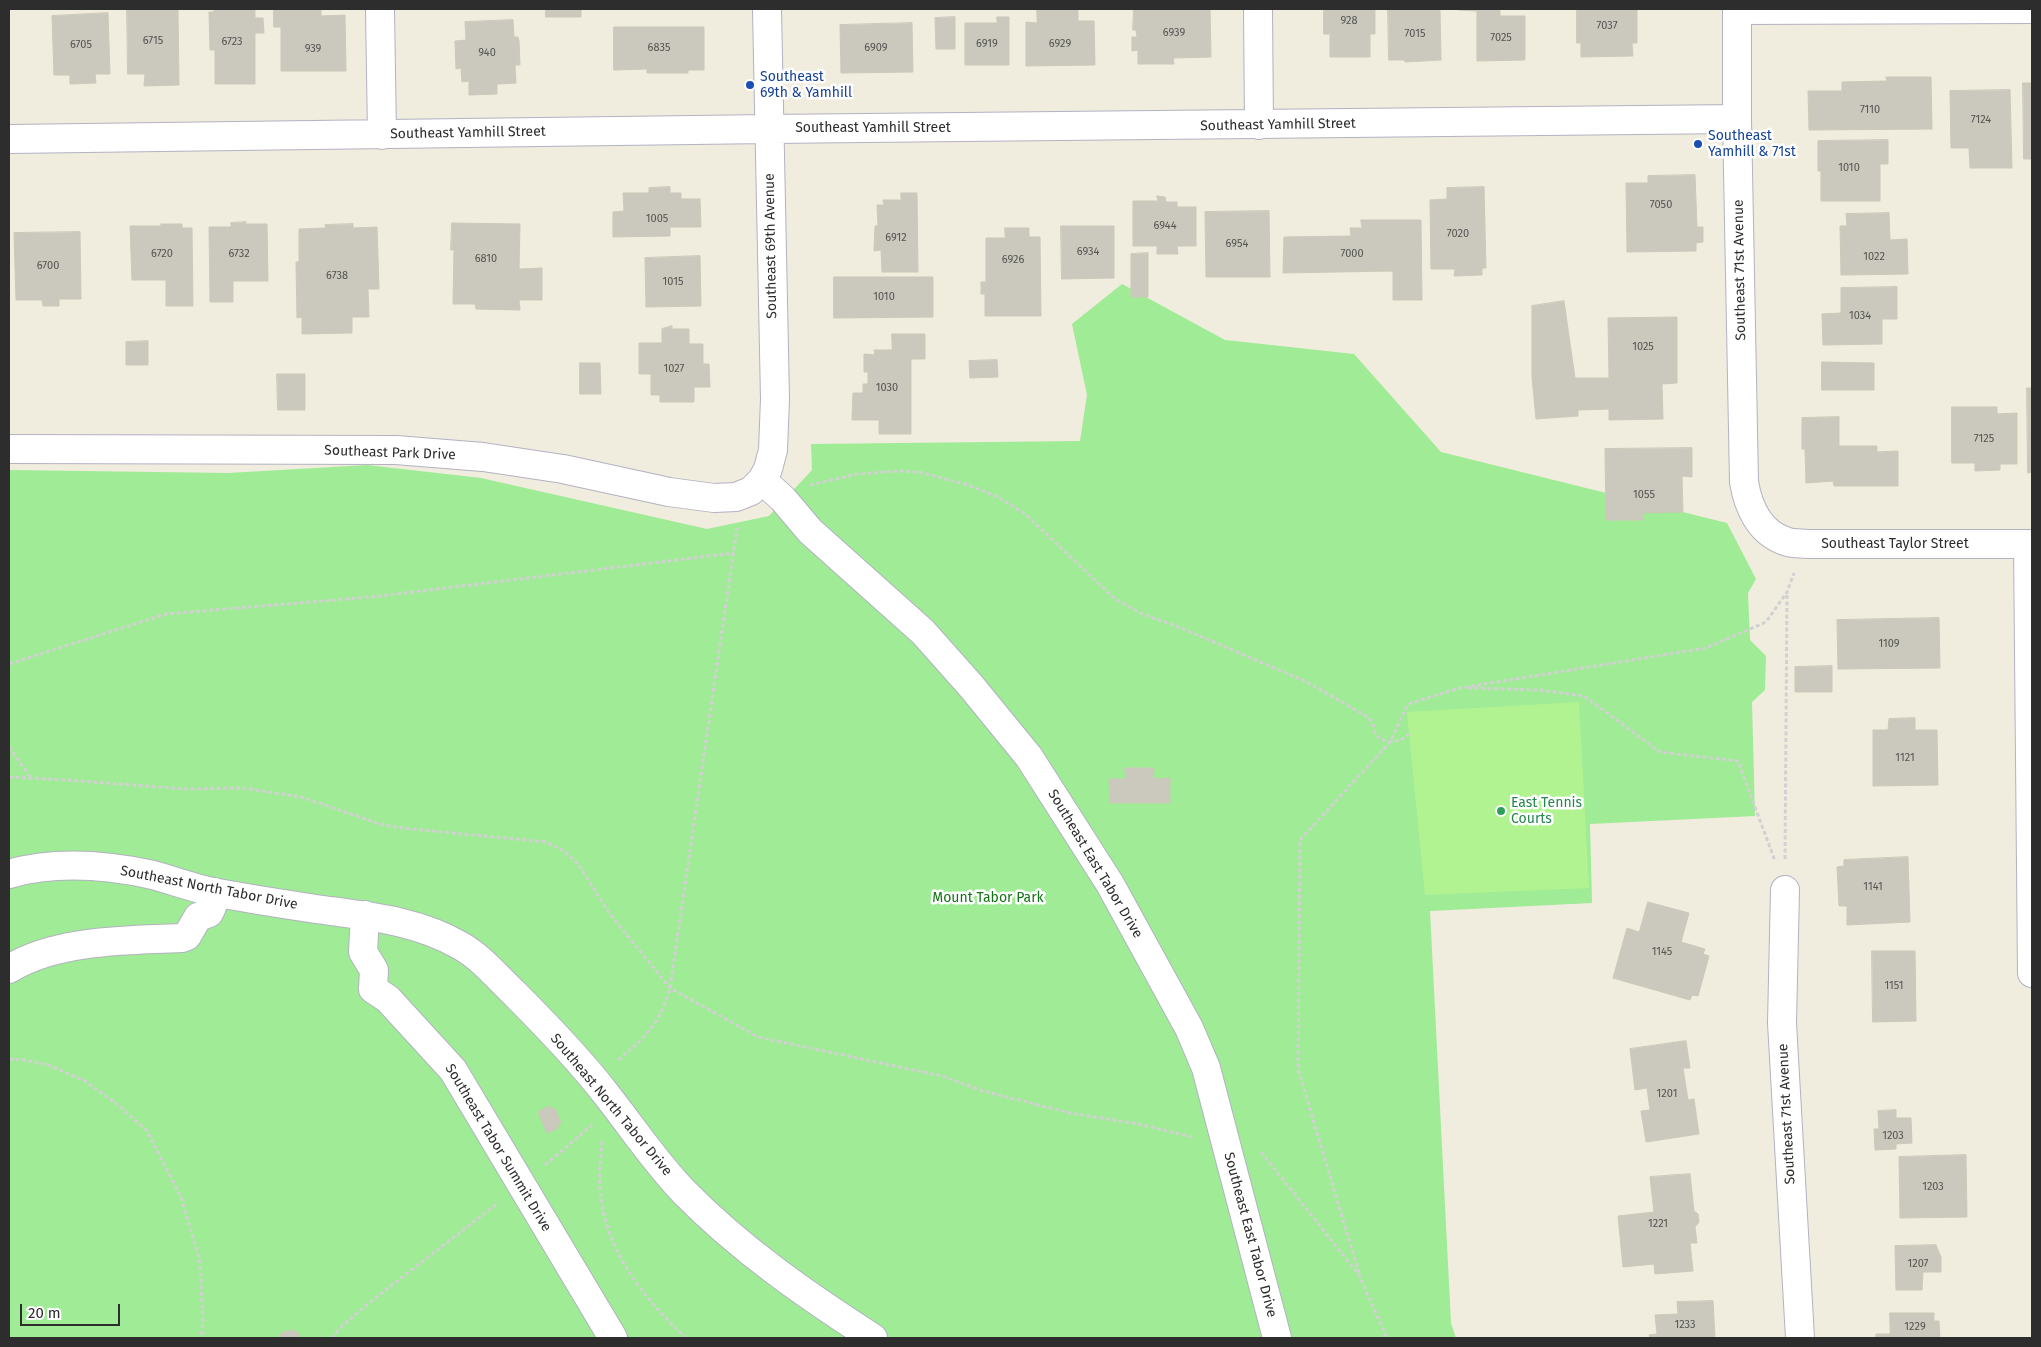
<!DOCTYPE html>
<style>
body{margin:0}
#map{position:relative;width:2041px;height:1347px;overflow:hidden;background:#f0ecde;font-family:"Fira Sans",sans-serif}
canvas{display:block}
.frame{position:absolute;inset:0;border:10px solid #2d2d2d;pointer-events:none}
.scale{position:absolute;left:20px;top:1304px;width:100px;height:22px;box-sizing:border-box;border:2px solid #2d2d2d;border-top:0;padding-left:6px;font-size:15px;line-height:18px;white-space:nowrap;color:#2d2d2d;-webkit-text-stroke:4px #fff;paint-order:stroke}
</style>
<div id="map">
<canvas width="2041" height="1347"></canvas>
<div class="frame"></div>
<div class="scale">20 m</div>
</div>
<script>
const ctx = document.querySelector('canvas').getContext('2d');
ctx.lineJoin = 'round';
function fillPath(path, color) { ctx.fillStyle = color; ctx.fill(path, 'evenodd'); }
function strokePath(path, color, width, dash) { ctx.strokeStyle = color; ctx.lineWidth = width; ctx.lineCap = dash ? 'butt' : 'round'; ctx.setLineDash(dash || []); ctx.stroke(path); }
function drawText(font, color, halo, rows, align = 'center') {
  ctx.font = font + ' "Fira Sans",sans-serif'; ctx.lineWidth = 5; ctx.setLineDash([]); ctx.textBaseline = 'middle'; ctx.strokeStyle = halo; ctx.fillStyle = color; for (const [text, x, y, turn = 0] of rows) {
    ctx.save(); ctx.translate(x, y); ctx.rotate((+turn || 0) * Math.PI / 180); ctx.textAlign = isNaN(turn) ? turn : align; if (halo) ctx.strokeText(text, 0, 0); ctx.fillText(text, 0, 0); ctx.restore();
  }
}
const green = new Path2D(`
 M1122 284 1225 340 1354 354 1441 452 1727 523 1756 579 1748 593 1750 640 1766 656 1765 690 1752 702 1755 816 1590 824 1592 903 1430 911 1451 1323 1456 1338H9V470L228 473 367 465 481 478 707 529 769 516 812 470 811 444 1080 441 1087 395 1072 324Z`);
const pitch = new Path2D(`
 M1579 702 1589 888 1425 895 1407 712Z`);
const building = new Path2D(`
 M127 9H178L179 85 144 86 145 74H128Z
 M214 9H255V18H263L264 33H255V84H215V50H210L209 12H214Z
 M274 9H321V16L345 15 346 71H281V27H274Z
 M546 9H581V17H546Z
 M1037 9H1078V21H1094L1095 65 1026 66V22L1037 23Z
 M1134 9H1210L1211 57 1173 58 1174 64H1138V50L1132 51V37H1137L1136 30H1133Z
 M1324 9H1375V34H1370V57H1330V34H1324Z
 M1388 9H1440L1441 60 1405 62V60H1389Z
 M1458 9H1500V16H1525V60L1477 61V11L1458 10Z
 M1577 9H1637V43H1632L1633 56 1581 57V43H1577Z
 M108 13 110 74H95L96 83 70 84V75H54L52 16Z
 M955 17V49H936L935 18Z
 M997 17H1009V65H965V23H997Z
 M513 20 514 37H518L519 41 520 65H515L516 83 497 84V94L469 95V81L462 82 461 68 456 69 455 41 466 40 465 22Z
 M912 23 913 72 841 73 840 25Z
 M614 27H704V70H688V73H647V69L614 70Z
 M1886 77H1931L1932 129 1809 130 1808 91H1842V82L1887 81Z
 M2023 83H2032V159H2024Z
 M2010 90 2012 168H1970L1969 148H1951L1950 91Z
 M1888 140V164H1880V201H1821V171H1818V141Z
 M1695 175 1697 227H1703V242L1696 243V251L1627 252 1626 183H1648V176Z
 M670 187V193H681V199H700L701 227H670V236L613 237V212L624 211 623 193H649V188Z
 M1484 187 1486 268H1482V275L1454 276 1455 269H1431L1430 200 1447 199V188Z
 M901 193H917L918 272H882L881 250 874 251 875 226H878L877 205H884L883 200H901Z
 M1157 196 1165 197 1166 202H1177V207H1196V246H1177L1178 254H1157V246H1133V201H1158Z
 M1269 211 1270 277H1206L1205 212Z
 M1889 213 1890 240 1907 239 1908 274 1841 275 1840 226H1847L1846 214Z
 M1361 220H1421L1422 300H1393V271L1283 273 1284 237 1351 236 1350 228H1362Z
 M246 222 245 224H267L268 281H233V302H210L209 227H231V223Z
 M452 223 520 224 519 269 542 268V300H519L520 310 476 309 475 304H453L454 250H451Z
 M161 224H182V228H192L193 306H166V280H132L130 226H161Z
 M353 224V228L377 227 379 289H368L369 317H352V333L302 334V317L297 318 296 262H299V229L326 228 325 225Z
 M1061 226H1114V278L1062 279Z
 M1005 228H1029V237H1040L1041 316H985V294H981V282H986V238H1005Z
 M80 232 81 299H59V306H43L42 300H16L14 233Z
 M1148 253V297H1131V254Z
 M700 256 701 306 646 307 645 258Z
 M834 277H933V317L834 318Z
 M1897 287V319H1882V344L1823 345 1822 314 1841 313V288Z
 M1564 301 1575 378H1609L1608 318 1677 317V383L1662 384 1663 419 1609 420V409L1578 410V416L1536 419 1532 377V306Z
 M672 326V329H689V344H703V364H709L710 387H694V402H660V395H651V374H639V343H662V329Z
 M892 334H925V359H911V434H879V420H852L853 393H863V384H868V372H864V354L875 355 874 350H892Z
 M148 341V365H126V342Z
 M997 360 998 377 970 378 969 361Z
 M1822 362 1874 363V390H1822Z
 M580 363H600L601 394H580Z
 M277 374H305V410H278Z
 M2027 388H2032V472L2028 473Z
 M1952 407H1997V414L2017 413V464H2000V470L1975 471V463H1952Z
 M1839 417V446H1877V452L1898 451V486H1834L1833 481 1806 483 1805 449H1802V418Z
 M1692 448V477L1682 476 1683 512 1642 513 1643 520H1606L1605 449Z
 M1939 618 1940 668 1838 669 1837 620Z
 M1832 666V692H1795V667Z
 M1915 718V730H1937L1938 785 1873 786V730H1888L1889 719Z
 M1125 768H1154L1153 779 1170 778V803H1110L1109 779H1126Z
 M1908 857 1910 922 1847 925V906H1839L1837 867 1844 866V860Z
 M1648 902 1689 913 1681 942 1705 949 1703 954 1709 956 1698 996 1692 995 1690 1000 1613 978 1627 928 1639 932Z
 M1872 951H1915L1916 1021 1873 1022Z
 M1686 1041 1690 1068H1683L1688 1100 1694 1099 1699 1134 1646 1142 1641 1111 1650 1110 1647 1088 1635 1090 1630 1049Z
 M550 1106 552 1110 555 1108 561 1123 557 1125 559 1128 547 1133 538 1112Z
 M1896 1110V1118H1911L1912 1143 1896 1144V1149L1875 1150 1874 1129H1879L1878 1111Z
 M1966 1155 1967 1217 1900 1218 1899 1157Z
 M1690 1174 1694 1211 1698 1214 1699 1222 1695 1227 1697 1243H1690L1693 1271 1655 1274 1654 1264 1623 1267 1618 1216 1654 1212 1650 1177Z
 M1936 1245 1941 1257V1272H1923L1922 1290H1896L1895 1246Z
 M1713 1301 1715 1338H1650L1649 1335 1657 1334 1655 1315 1678 1314 1677 1302Z
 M1890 1313H1934V1321H1939L1940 1338H1876V1334H1890Z
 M293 1330 298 1333 300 1338H279L281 1333Z`);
const path = new Path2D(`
 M810 485 857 474 898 471 919 472 968 485 998 497 1024 513 1115 599 1144 615 1174 625 1307 682 1368 717 1373 724 1375 734C1385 744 1398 744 1409 734
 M9 664 166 614 371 597 734 553
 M1468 688 1539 690 1584 696 1660 752 1738 761 1775 861
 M9 747 31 778
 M9 777 66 780 186 789 243 788 301 797 380 824 402 828 546 842 564 851 579 865 609 913 670 988 758 1037 942 1076 983 1091 1070 1113 1138 1124 1192 1137
 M1785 859 1787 593
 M9 1059 25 1060 48 1065 85 1081 117 1104 147 1131 181 1197 200 1262 203 1322 201 1338
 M618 1060C645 1038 661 1022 670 988L737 528
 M602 1141C601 1156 599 1172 600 1187 603 1248 644 1299 686 1338
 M1261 1152 1359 1275 1387 1338
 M545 1165 592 1125
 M1359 1273 1298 1069 1300 840 1390 742 1408 704 1460 688 1706 648 1766 622 1787 592 1794 573
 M332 1338 339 1329 365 1306 498 1203`);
const minor = new Path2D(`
 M380 9 382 135
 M1258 9 1259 125
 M1737 9V119L1744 482C1748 506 1759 532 1785 541 1791 544 1801 543 1808 544H2032
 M1737 10 2032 9
 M9 139 769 129 1737 119
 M9 449 396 450 483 457 563 469 669 492 714 498 736 497 751 491 762 480 768 469 773 450 775 399 767 9
 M762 480 783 499 810 531 923 632 971 686 1029 757 1110 884 1189 1028 1206 1068 1277 1338
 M2028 544 2032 973
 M9 874C54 861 107 865 153 875 175 881 196 889 218 893 251 899 283 904 316 909 366 916 417 920 461 946 482 958 498 978 515 994 547 1026 579 1059 606 1094 632 1127 655 1162 684 1192 740 1249 806 1295 873 1338
 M1785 890 1782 1023 1800 1338
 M365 915 363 952 374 970 373 989 388 999 453 1070 613 1338
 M9 969C55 940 128 940 182 938L187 936 198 917 209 913 212 907 214 892`);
const markers = [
 [750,85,5,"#1a4fb4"],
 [1698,144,5,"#1a4fb4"],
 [1501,811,5,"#2e9e5b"]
];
const numberNames = [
 ["928",1349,21],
 ["7037",1607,26],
 ["6939",1174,33],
 ["7015",1415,34],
 ["7025",1501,38],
 ["6715",153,41],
 ["6723",232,42],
 ["6919",987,44],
 ["6929",1060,44],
 ["6705",81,45],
 ["6835",659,48],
 ["6909",876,48],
 ["939",313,49],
 ["940",487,53],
 ["7110",1870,110],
 ["7124",1981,120],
 ["1010",1849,168],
 ["7050",1661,205],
 ["1005",657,219],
 ["6944",1165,226],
 ["7020",1458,234],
 ["6912",896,238],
 ["6954",1237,244],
 ["6934",1088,252],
 ["6720",162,254],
 ["6732",239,254],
 ["7000",1352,254],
 ["1022",1874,257],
 ["6810",486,259],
 ["6926",1013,260],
 ["6700",48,266],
 ["6738",337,276],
 ["1015",673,282],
 ["1010",884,297],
 ["1034",1860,316],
 ["1025",1643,347],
 ["1027",674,369],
 ["1030",887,388],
 ["7125",1984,439],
 ["1055",1644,495],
 ["1109",1889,644],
 ["1121",1905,758],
 ["1141",1873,887],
 ["1145",1662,952],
 ["1151",1894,986],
 ["1201",1667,1094],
 ["1203",1893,1136],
 ["1203",1933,1187],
 ["1221",1658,1224],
 ["1207",1918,1264],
 ["1233",1685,1325],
 ["1229",1915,1327]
];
const transitNames = [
 ["Southeast",760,77],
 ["69th & Yamhill",760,93],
 ["Southeast",1708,136],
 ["Yamhill & 71st",1708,152]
];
const streetNames = [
 ["Southeast Yamhill Street",1278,125,-1],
 ["Southeast Yamhill Street",873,128],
 ["Southeast Yamhill Street",468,133,-1],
 ["Southeast 69th Avenue",771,246,-91],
 ["Southeast 71st Avenue",1740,270,-91],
 ["Southeast Park Drive",390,453,2],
 ["Southeast Taylor Street",1895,544],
 ["Southeast East Tabor Drive",1095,864,59],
 ["Southeast North Tabor Drive",209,888,11],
 ["Southeast North Tabor Drive",611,1105,50],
 ["Southeast 71st Avenue",1787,1114,-93],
 ["Southeast Tabor Summit Drive",498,1148,59],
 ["Southeast East Tabor Drive",1250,1235,75]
];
const leisureNames = [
 ["East Tennis",1511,803],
 ["Courts",1511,819]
];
const parkNames = [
 ["Mount Tabor Park",988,898]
];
fillPath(green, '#9feb96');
fillPath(pitch, '#b2f391');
fillPath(building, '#cbc9be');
strokePath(building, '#ccc9b7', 1);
strokePath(minor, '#b3b2c2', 30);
strokePath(path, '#d1d1d1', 3, [4, 2.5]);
strokePath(minor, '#fff', 28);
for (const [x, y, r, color] of markers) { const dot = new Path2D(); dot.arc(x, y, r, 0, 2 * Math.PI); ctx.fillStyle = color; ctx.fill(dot); strokePath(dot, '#fff', 2); }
drawText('11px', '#545451', null, numberNames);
drawText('14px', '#164399', '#fff', transitNames, 'left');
drawText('14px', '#2d2d2d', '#fff', streetNames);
drawText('14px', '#27864d', '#fff', leisureNames, 'left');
drawText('14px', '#147316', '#fff', parkNames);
</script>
